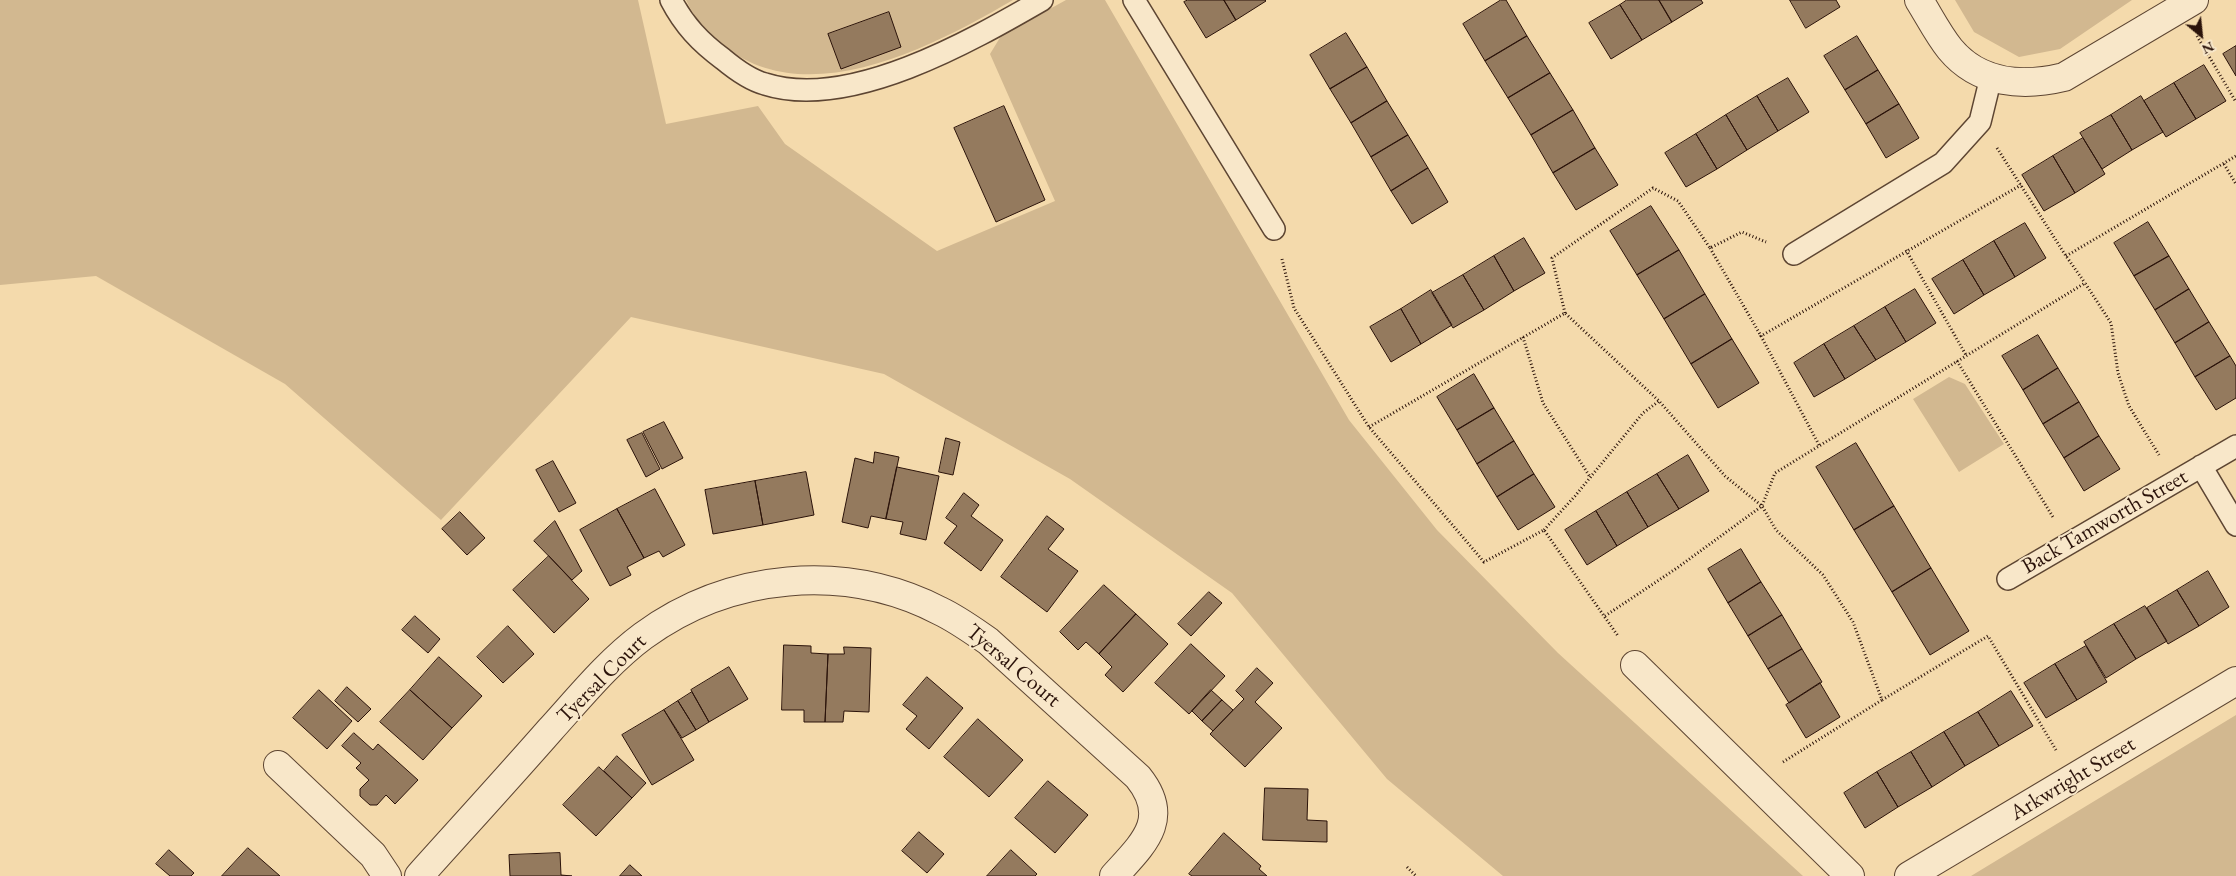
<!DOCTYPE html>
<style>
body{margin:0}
#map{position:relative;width:2236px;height:876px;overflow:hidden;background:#f4daac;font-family:"EB Garamond",serif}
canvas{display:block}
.north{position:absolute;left:2176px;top:10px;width:50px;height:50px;-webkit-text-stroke:4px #f8e7c9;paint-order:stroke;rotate:152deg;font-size:14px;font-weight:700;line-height:20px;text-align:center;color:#2b130a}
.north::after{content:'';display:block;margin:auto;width:18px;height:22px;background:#2b130a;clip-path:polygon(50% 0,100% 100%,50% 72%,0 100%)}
</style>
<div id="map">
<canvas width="2236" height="876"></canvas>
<div class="north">N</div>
</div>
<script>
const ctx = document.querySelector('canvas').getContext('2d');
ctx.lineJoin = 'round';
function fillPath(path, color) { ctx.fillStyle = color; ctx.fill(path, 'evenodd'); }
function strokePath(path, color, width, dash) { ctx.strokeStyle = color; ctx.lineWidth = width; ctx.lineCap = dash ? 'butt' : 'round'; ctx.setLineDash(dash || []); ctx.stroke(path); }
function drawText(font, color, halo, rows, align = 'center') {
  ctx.font = font + ' "EB Garamond",serif'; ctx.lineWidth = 4; ctx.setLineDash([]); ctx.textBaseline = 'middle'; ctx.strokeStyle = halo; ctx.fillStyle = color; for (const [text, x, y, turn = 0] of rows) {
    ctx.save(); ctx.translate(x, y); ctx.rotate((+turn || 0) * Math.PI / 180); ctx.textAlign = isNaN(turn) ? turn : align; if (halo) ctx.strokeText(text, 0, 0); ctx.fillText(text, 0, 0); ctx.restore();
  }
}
const green = new Path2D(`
 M0 0H638L666 124 758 106 785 144 937 251 1055 201 990 54 1001 36 1066 0H1105L1349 420 1437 530 1558 653 1803 876H1503L1387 779 1232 593 1070 479 884 374 631 317 441 520 285 384 96 276 0 285Z
 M686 0H1013C934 46 808 113 724 46 708 34 695 19 686 0Z
 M1955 0H2132L2060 49 2019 57 1974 32Z
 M1949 377 1965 384 2004 444 1959 472 1913 399Z
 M2236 715V876H1971Z`);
const building = new Path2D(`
 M1188 0H1224L1236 20 1206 38 1184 2Z
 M1224 0H1265L1266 1 1236 20Z
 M1501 0H1506L1527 36 1485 61 1463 24Z
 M1627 0H1659L1672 22 1642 40 1620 5Z
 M1659 0H1701L1703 3 1672 22Z
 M1790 0H1836L1840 7 1806 28Z
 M1620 5 1642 40 1611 59 1589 23Z
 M889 12 901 47 841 69 828 34Z
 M1346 33 1367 67 1330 89 1310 55Z
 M1527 36 1550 73 1508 98 1485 61Z
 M1857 36 1878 70 1845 90 1824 56Z
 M2236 46V76L2223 54Z
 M2204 65 2226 101 2196 119 2174 83Z
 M1367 67 1387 101 1351 123 1330 89Z
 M1878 70 1899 104 1866 124 1845 90Z
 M1550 73 1573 110 1531 135 1508 98Z
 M1788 78 1809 112 1778 131 1757 96Z
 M2174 83 2196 119 2166 137 2144 101Z
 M1757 96 1778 131 1747 150 1726 115Z
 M2141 96 2163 132 2132 150 2111 115Z
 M1387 101 1408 135 1371 157 1351 123Z
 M1899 104 1919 138 1886 158 1866 124Z
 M1004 106 1045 200 996 222 954 128Z
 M1573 110 1595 148 1553 173 1531 135Z
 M1726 115 1747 150 1717 169 1696 134Z
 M2111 115 2132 150 2102 169 2080 133Z
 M1696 134 1717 169 1686 187 1665 153Z
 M1408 135 1428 168 1391 191 1371 157Z
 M2083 138 2105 174 2075 193 2053 156Z
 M1595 148 1618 185 1576 210 1553 173Z
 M2053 156 2075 193 2044 211 2022 175Z
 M1428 168 1448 202 1412 224 1391 191Z
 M1651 206 1679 250 1637 275 1610 231Z
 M2148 222 2169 256 2134 276 2114 243Z
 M2025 223 2046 258 2015 277 1994 241Z
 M1524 238 1545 273 1514 291 1494 256Z
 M1994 241 2015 277 1984 295 1963 260Z
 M1679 250 1705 294 1664 319 1637 275Z
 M1494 256 1514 291 1484 310 1463 275Z
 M2169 256 2189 289 2155 310 2134 276Z
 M1963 260 1984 295 1954 314 1932 279Z
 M1463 275 1484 310 1453 328 1432 293Z
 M1915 289 1936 323 1906 342 1885 307Z
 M2189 289 2209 322 2175 343 2155 310Z
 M1431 290 1452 325 1421 344 1401 309Z
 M1705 294 1732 339 1691 364 1664 319Z
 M1885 307 1906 342 1876 360 1854 326Z
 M1401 309 1421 344 1391 362 1370 327Z
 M2209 322 2230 356 2195 377 2175 343Z
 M1854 326 1876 360 1845 379 1824 344Z
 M2038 335 2058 368 2023 390 2002 356Z
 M1732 339 1759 383 1718 408 1691 364Z
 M1824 344 1845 379 1814 397 1794 363Z
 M2230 356 2236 366V398L2216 410 2195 377Z
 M2058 368 2079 402 2043 424 2023 390Z
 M1474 374 1494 408 1457 430 1437 397Z
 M2079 402 2099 436 2064 458 2043 424Z
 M1494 408 1514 441 1477 464 1457 430Z
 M664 422 683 458 662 469 643 432Z
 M642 433 660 469 646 477 627 440Z
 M2099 436 2120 469 2084 491 2064 458Z
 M946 438 960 442 953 475 939 472Z
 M1514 441 1534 474 1497 497 1477 464Z
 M1856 443 1894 506 1854 530 1816 467Z
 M875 452 899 457 886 519 871 516 868 528 842 522 855 458 873 463Z
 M1688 455 1709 491 1679 509 1657 474Z
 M553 461 576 503 559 512 536 470Z
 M897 467 939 476 926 540 900 534 903 522 886 519Z
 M806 472 814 515 763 525 755 481Z
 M1534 474 1555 507 1518 530 1497 497Z
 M1657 474 1679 509 1648 527 1627 492Z
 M755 481 763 525 713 534 705 490Z
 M655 489 685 545 663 557 659 551 644 558 617 509Z
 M1627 492 1648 527 1617 546 1596 511Z
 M964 493 979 505 971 516 1003 540 981 571 944 543 957 526 946 518Z
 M1894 506 1931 568 1892 592 1854 530Z
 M617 509 644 558 627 567 631 575 610 586 580 530Z
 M1596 511 1617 546 1587 565 1565 530Z
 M460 512 485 538 467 555 442 529Z
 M1047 516 1064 529 1048 549 1078 571 1047 612 1001 577Z
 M555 521 582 571 572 580 534 541Z
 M1741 549 1761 582 1728 603 1708 569Z
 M549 556 589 599 554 633 513 590Z
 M1931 568 1969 631 1930 655 1892 592Z
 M2208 571 2229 607 2199 626 2177 590Z
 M1761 582 1782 615 1748 636 1728 603Z
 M1104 585 1136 614 1099 654 1086 642 1078 650 1060 632Z
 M2177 590 2199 626 2168 644 2147 608Z
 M1209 592 1222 603 1191 636 1178 624Z
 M2145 606 2167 641 2136 659 2114 624Z
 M1136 614 1168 644 1123 692 1105 675 1112 667 1099 654Z
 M1782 615 1802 649 1768 669 1748 636Z
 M415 616 440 639 428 653 402 630Z
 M2114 624 2136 659 2106 678 2084 642Z
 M508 626 534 654 503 683 477 657Z
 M1191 644 1225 676 1189 714 1155 683Z
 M784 645 811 646V653L828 654 825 722H804V710H782Z
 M2086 646 2107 682 2077 700 2055 664Z
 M844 647 871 648 869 712 844 711 843 722H825L828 654H844Z
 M1802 649 1822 682 1789 703 1768 669Z
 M439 657 482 696 452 728 410 690Z
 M2055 664 2077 700 2046 718 2024 683Z
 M729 667 748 699 709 722 691 690Z
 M1257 668 1273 683 1255 702 1282 728 1245 767 1210 734 1244 699 1236 691Z
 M927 677 963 708 929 749 906 729 917 716 903 705Z
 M1820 683 1840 717 1806 738 1786 705Z
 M347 687 371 709 358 722 335 701Z
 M319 690 352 721 327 749 293 718Z
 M410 690 452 728 423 760 380 722Z
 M1211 690 1222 700 1202 721 1192 711Z
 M2011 691 2033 726 1999 746 1978 712Z
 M692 692 709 722 696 730 678 701Z
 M1222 700 1233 710 1213 731 1202 721Z
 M678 701 696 730 682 738 664 710Z
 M664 710 694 760 652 785 622 735Z
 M1978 712 1999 746 1965 766 1944 732Z
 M978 719 1023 760 989 797 944 757Z
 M1944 732 1965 766 1932 787 1911 752Z
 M354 733 373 750 378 744 418 780 395 804 386 795 377 805H370L360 796V789L369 780 356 768 361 763 342 746Z
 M1911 752 1932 787 1898 807 1877 772Z
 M617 756 646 783 632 798 604 771Z
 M599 767 632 798 596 836 563 805Z
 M1877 772 1898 807 1865 828 1844 793Z
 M1048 781 1088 815 1055 853 1015 818Z
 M1265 788 1308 789 1307 820 1327 821V842L1263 840Z
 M919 832 944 854 927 873 902 851Z
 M1224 833 1261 866 1259 869 1267 876H1192L1189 874Z
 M248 848 280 876H222Z
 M169 850 194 873 191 876H170L156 864Z
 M1011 850 1037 874 1035 876H987Z
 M560 853 561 875 572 876H510L509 855Z
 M630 865 642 876H620Z`);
const path = new Path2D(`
 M2197 36 2236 102
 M1997 148 2066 256 2085 283
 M2224 164 2236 184
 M1710 248 1761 336
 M1906 250 1966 355
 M2066 256 2236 156
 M1282 259 1294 308 1369 427 1484 562 1544 530 1618 636
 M1565 313 1552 258 1653 188 1678 201 1710 248 1742 232 1766 242
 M1523 337 1543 403 1590 477
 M1957 361 2053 517
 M1369 427 1565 313 1659 401 1725 476 1762 506 1776 530 1823 575 1853 622 1882 700 1988 636 2056 750
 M1819 445 1761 336 2021 185
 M1544 530 1575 496 1643 413 1659 401
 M1605 616 1677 568 1762 506 1775 473 2085 283 2111 323 2118 373 2129 406 2159 455
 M1783 762 1882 700
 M1407 867 1416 876`);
const lane = new Path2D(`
 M671 0C684 25 700 42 723 59 735 69 750 80 765 84 849 111 971 41 1042 0
 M1134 0 1274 229
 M1794 254 1943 163 1980 122 1991 77
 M2201 466 2236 525
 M2008 579 2236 446`);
const street = new Path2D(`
 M1919 0C1929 16 1938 34 1950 49 1979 84 2023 87 2064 77L2194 0
 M1635 665 1850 876
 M278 765 373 855 387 876
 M419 876C463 827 507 779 550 730 580 697 608 662 643 636 729 573 845 562 940 611 957 619 972 630 988 641L1138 777C1172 819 1143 844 1114 876
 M1909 876 2236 681`);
const streetNames = [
 ["Back Tamworth Street",2105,522,-30],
 ["Tyersal Court",1013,666,40],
 ["Tyersal Court",602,679,-45],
 ["Arkwright Street",2073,779,-31]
];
fillPath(green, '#d2b890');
fillPath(building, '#947a5e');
strokePath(building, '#2b130a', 1);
strokePath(lane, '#5d4532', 24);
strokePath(street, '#5d4532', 30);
strokePath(path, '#2b130a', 3, [1, 2.5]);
strokePath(lane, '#f8e7c9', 21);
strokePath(street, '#f8e7c9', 28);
drawText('22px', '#2b130a', '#f8e7c9', streetNames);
</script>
